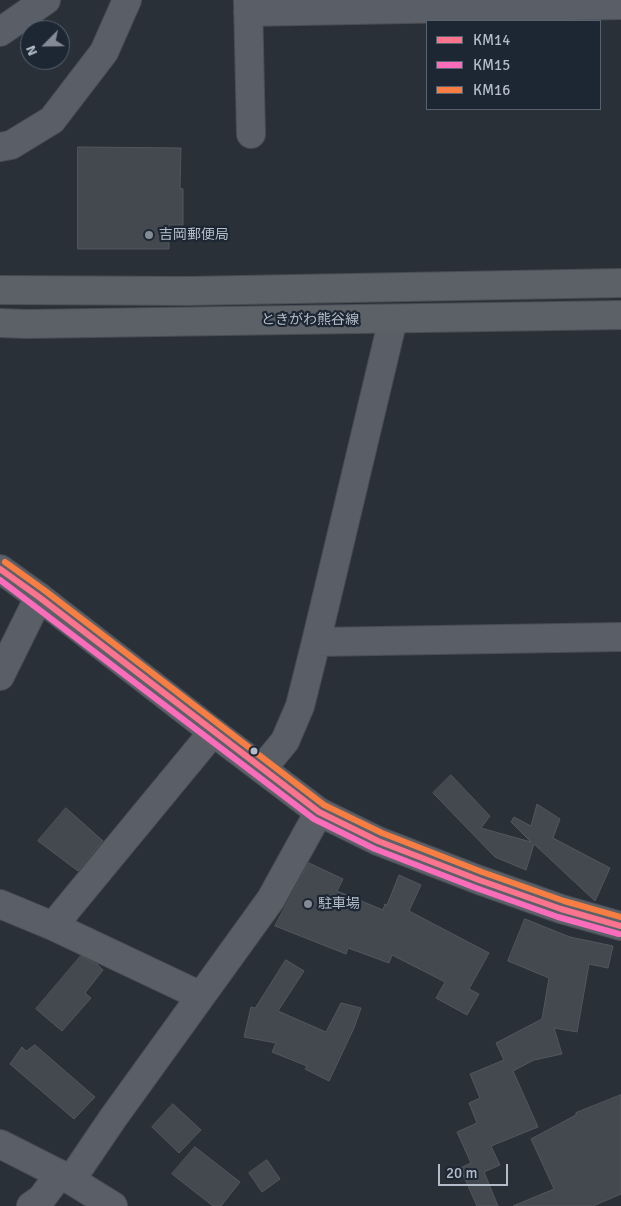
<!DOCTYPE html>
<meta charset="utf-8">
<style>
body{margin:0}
#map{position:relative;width:621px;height:1206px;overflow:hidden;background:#2a3038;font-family:Signika,sans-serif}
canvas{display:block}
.legend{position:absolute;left:426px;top:20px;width:175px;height:90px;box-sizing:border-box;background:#1d2633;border:1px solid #59626f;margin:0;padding:6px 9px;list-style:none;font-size:15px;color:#b4bcc9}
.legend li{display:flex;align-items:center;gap:10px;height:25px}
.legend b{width:25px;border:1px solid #59626f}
.north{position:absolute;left:20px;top:20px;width:50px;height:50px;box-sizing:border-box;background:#1d2633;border:1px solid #59626f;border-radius:50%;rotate:247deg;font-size:14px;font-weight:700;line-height:20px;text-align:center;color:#b4bcc9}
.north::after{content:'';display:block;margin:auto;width:18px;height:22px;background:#848b96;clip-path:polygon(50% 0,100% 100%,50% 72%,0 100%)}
.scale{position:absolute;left:438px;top:1164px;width:70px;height:22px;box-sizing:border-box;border:2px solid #b4bcc9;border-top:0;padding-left:6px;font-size:15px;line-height:18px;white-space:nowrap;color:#b4bcc9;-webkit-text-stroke:4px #1d2633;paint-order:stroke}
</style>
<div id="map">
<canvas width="621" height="1206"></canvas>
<ul class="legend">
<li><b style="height:6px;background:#fc738d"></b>KM14</li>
<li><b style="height:6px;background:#fb6dba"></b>KM15</li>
<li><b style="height:6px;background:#f77d43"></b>KM16</li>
</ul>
<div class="north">N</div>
<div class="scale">20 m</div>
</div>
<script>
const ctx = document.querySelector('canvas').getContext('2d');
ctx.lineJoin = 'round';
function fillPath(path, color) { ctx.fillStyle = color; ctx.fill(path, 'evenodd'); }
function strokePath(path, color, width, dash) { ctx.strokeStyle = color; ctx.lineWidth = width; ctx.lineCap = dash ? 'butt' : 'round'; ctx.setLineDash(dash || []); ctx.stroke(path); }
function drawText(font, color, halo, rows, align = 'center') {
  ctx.font = font + ' Signika,"Noto Sans JP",sans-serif'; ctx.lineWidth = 4.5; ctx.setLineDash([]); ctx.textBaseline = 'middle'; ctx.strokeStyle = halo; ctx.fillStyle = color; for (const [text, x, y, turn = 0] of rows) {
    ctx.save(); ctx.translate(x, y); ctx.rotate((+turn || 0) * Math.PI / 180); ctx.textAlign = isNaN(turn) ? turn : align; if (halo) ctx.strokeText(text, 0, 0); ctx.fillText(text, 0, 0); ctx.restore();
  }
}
const building = new Path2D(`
 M78 147 181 148 180 188 183 189V225H169V249H78Z
 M451 775 490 816 481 828 531 842 511 822 514 817 531 826 537 804 560 819 553 838 610 868 595 901 534 844 526 870 495 857 433 793Z
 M66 808 103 841 78 871 38 841Z
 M309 863 343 879 337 891 383 910 385 904 387 905 399 875 421 885 409 911 489 953 469 989 479 994 467 1015 436 998 445 982 392 955 389 963 348 948 346 954 275 926Z
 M525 919 570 937 613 946 608 968 589 964 577 1032 554 1028 562 1054 534 1060 513 1071 538 1127 491 1146 500 1165 484 1172 498 1206H477L460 1168 471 1163 457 1132 477 1123 469 1103 480 1098 470 1074 504 1060 496 1043 542 1019 549 978 508 961Z
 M81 956 97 964 103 970 85 993 91 998 62 1031 36 1009Z
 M286 960 304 971 278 1011 326 1032 341 1003 361 1008 354 1028 329 1081 305 1069 307 1066 272 1052 276 1043 244 1037 251 1007 255 1008Z
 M35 1045 95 1097 74 1119 10 1064 22 1047 26 1051Z
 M621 1095V1194L593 1206H513L554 1189 531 1139 576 1115V1113Z
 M173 1104 201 1130 179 1153 152 1127Z
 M195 1147 240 1182 221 1206H213L172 1174Z
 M267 1160 280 1179 262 1192 249 1173Z`);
const minor = new Path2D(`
 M248 0 251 134
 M248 12 621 5
 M0 32 46 0
 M0 147 11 145 52 120 104 52 127 0
 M393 319 316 642 621 637
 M0 676 39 597
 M262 769 285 741 300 706 316 642
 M0 904 53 926 201 996
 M53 926 213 732
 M0 1144 71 1180 113 1206
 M71 1180 113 1118 271 899 319 812
 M31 1206 41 1199 60 1174`);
const major = new Path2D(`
 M0 290 188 291 621 283
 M0 323 27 324 621 315
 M0 569 39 597 213 732 319 812 378 841 479 880 561 909 621 926`);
const bus1 = new Path2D(`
 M0 569 39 597 319 812 378 841 479 880 561 909 621 926`);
const bus2 = new Path2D(`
 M0 580 314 819 375 849 476 888 558 917 619 934`);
const bus3 = new Path2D(`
 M5 562 44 590 324 805 382 833 482 872 564 901 621 917`);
const markers = [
 [149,235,5,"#848b96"],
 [254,751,4.5,"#b4bcc9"],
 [308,904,5,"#848b96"]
];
const poiNames = [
 ["吉岡郵便局",159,235],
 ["駐車場",318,904]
];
const streetNames = [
 ["ときがわ熊谷線",310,320]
];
fillPath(building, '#444950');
strokePath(building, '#52575f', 1);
strokePath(minor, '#484c53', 30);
strokePath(major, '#484c55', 30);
strokePath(minor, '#5a5e66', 28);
strokePath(major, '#5c6168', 28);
strokePath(bus1, '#fc738d', 6);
strokePath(bus2, '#fb6dba', 6);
strokePath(bus3, '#f77d43', 6);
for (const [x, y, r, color] of markers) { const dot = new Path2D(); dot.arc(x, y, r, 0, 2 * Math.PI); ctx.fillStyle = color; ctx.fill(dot); strokePath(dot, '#1d2633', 2); }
drawText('14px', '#b4bcc9', '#1d2633', poiNames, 'left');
drawText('14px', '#b4bcc9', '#1d2633', streetNames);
</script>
